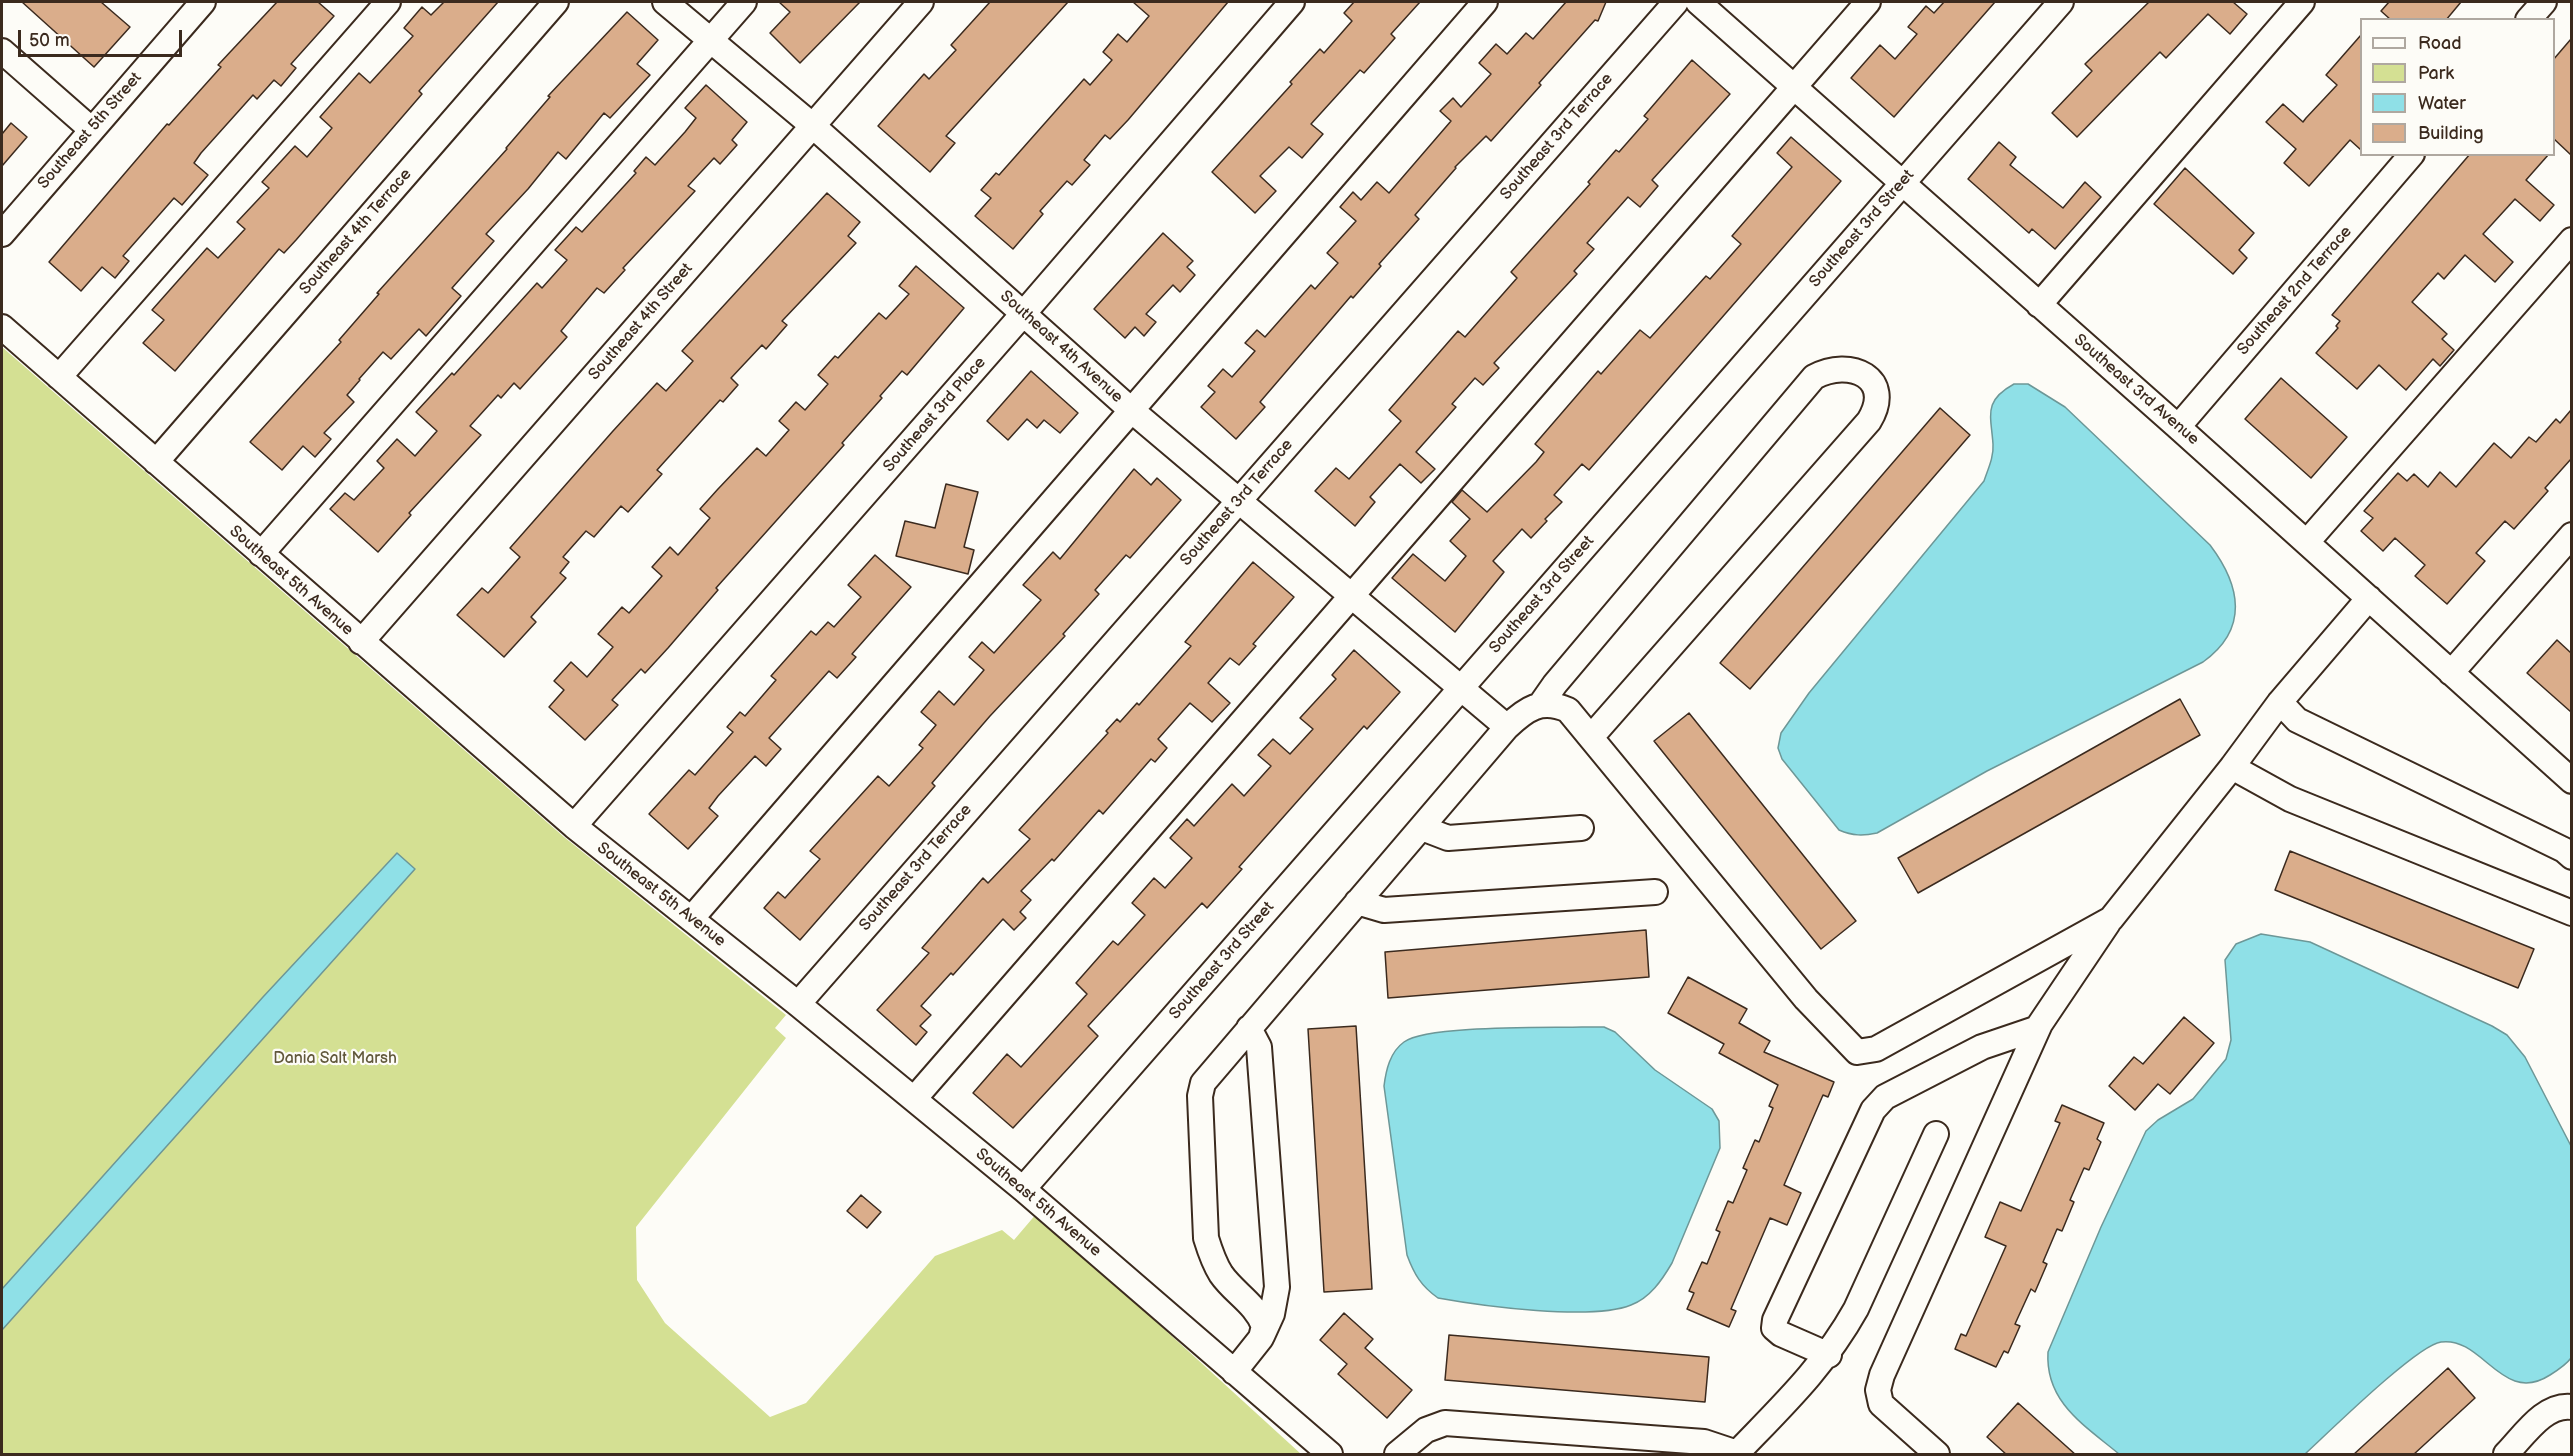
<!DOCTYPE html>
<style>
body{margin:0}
#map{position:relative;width:2573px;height:1456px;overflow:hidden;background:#fdfcf7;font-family:"Balsamiq Sans",sans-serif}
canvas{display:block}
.frame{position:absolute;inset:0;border:3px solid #3b2a1e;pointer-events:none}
.legend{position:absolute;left:2360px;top:18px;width:195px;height:138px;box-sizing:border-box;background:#fdfcf7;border:2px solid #afa8a0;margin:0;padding:8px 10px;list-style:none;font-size:18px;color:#3b2a1e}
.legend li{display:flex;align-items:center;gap:12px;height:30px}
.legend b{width:30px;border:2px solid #afa8a0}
.scale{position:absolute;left:18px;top:30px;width:164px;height:27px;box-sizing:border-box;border:3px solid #3b2a1e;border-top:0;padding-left:8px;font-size:18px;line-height:21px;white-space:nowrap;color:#3b2a1e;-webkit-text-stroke:4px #fdfcf7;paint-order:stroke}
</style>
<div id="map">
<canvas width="2573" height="1456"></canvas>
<div class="frame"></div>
<ul class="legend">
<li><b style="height:8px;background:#fdfcf7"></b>Road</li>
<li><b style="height:16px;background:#d4e093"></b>Park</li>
<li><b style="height:16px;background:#8fe0e7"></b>Water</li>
<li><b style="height:16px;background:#daad8b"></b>Building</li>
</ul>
<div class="scale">50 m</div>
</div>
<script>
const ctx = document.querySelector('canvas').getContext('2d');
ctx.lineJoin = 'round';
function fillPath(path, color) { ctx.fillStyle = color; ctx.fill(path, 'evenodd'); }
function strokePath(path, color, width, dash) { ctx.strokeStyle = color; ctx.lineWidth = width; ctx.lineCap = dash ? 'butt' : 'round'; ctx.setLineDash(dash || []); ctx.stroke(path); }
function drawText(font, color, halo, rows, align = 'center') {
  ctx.font = font + ' "Balsamiq Sans",sans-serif'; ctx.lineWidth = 4.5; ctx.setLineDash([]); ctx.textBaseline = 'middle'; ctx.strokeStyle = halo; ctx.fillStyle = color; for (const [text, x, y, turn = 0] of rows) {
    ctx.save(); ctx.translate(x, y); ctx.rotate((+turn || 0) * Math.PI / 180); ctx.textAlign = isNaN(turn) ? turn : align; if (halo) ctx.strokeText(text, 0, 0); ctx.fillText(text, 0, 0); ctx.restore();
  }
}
const green = new Path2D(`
 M2 347 564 837 786 1015 775 1028 786 1038 636 1227 637 1280 665 1323 770 1417 806 1403 935 1256 1002 1230 1014 1240 1037 1213 1301 1454H2Z`);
const water = new Path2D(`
 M2014 384H2028L2065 407 2210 545C2241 586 2249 629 2203 662L1987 771 1877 833C1863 836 1853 836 1839 830L1782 759 1778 748 1781 733 1809 693 1984 481C1988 469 1994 457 1993 444 1991 415 1983 401 2014 384Z
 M397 853 415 869 2 1330V1289L263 997Z
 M2261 934 2310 942 2492 1026 2507 1035 2525 1057 2571 1146V1358C2566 1365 2558 1370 2550 1375 2502 1406 2483 1336 2441 1342 2417 1345 2328 1433 2305 1454H2119C2084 1425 2045 1402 2048 1352L2101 1227 2146 1131 2158 1120 2193 1099 2226 1059 2231 1040 2225 960 2236 944Z
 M1582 1027H1604L1615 1032 1655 1070 1712 1109 1719 1121 1720 1148 1672 1263C1662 1280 1650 1298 1631 1305 1592 1321 1482 1306 1438 1298 1421 1286 1414 1274 1407 1255L1384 1086C1386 1070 1390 1052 1404 1042 1427 1025 1548 1028 1582 1027Z`);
const building = new Path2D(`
 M22 2H101L130 27 94 67Z
 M277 2H318L334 16 291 64 296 68 281 86 274 80 257 99 253 95 201 153 194 163 208 175 182 205 174 198 123 256 129 261 115 278 102 267 81 291 49 262 167 124 169 125 221 67 218 65Z
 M444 2H498L419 91 422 94 296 240 284 253 279 249 175 371 143 343 164 320 152 310 207 248 218 258 245 229 237 222 269 188 262 182 295 146 307 157 332 128 320 117 359 73 370 83 413 36 404 28 422 7 431 15Z
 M779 2H860L800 63 770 33 790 12Z
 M990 2H1068L946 136 955 143 930 172 878 126 924 74 929 79 956 50 951 45Z
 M1133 2H1228L1128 120 1110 139 1105 135 1084 160 1090 165 1072 185 1067 181 1040 211 1043 214 1013 249 975 216 991 198 981 190 996 173 999 175 1084 79 1090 85 1112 60 1103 52 1118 34 1127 42 1149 16Z
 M1354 2H1420L1391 34 1395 38 1364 73 1360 70 1311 124 1323 134 1302 158 1289 147 1260 176 1276 191 1255 213 1212 172 1292 84 1290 82 1320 49 1324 53 1352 21 1344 13Z
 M1566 2H1606L1598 21 1595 20 1539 83 1541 85 1491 141 1486 136 1455 167 1456 168 1415 215 1419 219 1379 264 1381 266 1353 298 1351 296 1260 402 1265 407 1236 439 1201 407 1215 392 1208 386 1223 369 1232 377 1255 351 1245 343 1257 330 1265 337 1311 285 1315 289 1338 263 1327 253 1356 221 1340 207 1353 192 1361 200 1377 182 1389 193 1451 121 1440 111 1453 98 1461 107 1491 74 1479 63 1496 44 1507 54 1526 33 1533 39Z
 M1944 2H1995L1894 117 1851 78 1880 45 1895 59 1917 34 1908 27 1926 6 1934 13Z
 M2149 2H2233L2247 14 2230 34 2208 14 2166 58 2160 52 2077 137 2052 113 2092 71 2085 64Z
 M2389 2H2461L2446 20H2391L2381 11Z
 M627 12 658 40 637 64 650 75 610 118 604 113 566 159 558 152 528 189 486 234 494 241 452 288 461 296 426 336 419 329 391 359 383 352 359 379 360 380 347 395 354 402 324 433 331 439 315 457 303 446 282 470 250 442 341 342 339 340 379 294 377 293 507 149 506 148 550 97 548 96Z
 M2361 35V150L2350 140 2309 186 2284 163 2296 149 2266 122 2283 104 2303 122 2306 118 2337 85 2326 75Z
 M2571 39V155L2553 138V60Z
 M1692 60 1730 94 1652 180 1658 186 1640 207 1628 197 1587 243 1594 249 1574 271 1577 274 1494 363 1499 368 1483 385 1475 378 1452 404 1456 407 1416 452 1435 469 1421 483 1400 464 1370 497 1375 502 1355 526 1315 491 1336 468 1349 479 1401 421 1389 410 1458 331 1465 337 1517 278 1511 272 1590 184 1588 182 1616 150 1619 152 1648 119 1644 116Z
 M706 85 747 122 732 140 737 145 720 164 714 158 688 186 695 191 623 268 625 270 604 293 597 288 561 331 567 337 520 389 514 383 501 398 498 395 470 426 481 435 409 513 411 515 378 552 330 509 345 493 354 500 384 468 377 461 397 439 415 456 437 431 416 412 452 373 454 375 537 283 542 288 567 260 555 250 576 227 582 232 636 173 634 171 646 157 655 165 685 132 696 118 685 108Z
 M11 123 27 137 2 166V134Z
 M1791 137 1841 181 1589 470 1582 464 1554 495 1562 502 1545 519 1547 521 1531 538 1522 529 1493 561 1504 572 1455 632 1392 578 1413 554 1445 581 1466 556 1450 541 1470 519 1452 502 1462 490 1487 512 1536 462 1544 452 1535 444 1598 371 1601 374 1640 330 1650 338 1706 276 1710 279 1741 244 1732 236 1792 167 1777 153Z
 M1999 142 2016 157 2010 165 2063 208 2085 182 2101 197 2055 249 2032 229 2029 233 1968 179Z
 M2470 154H2549L2526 180 2554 205 2540 221 2515 199 2483 234 2513 262 2495 282 2465 255 2444 279 2438 273 2412 302 2447 334 2442 339 2454 350 2440 366 2433 359 2406 390 2379 365 2357 389 2316 353 2338 328 2336 326 2340 321 2332 315Z
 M2185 168 2254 233 2239 250 2247 258 2233 274 2154 204Z
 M827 193 860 222 848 236 856 243 782 321 787 325 766 349 762 345 731 378 738 385 723 402 720 400 657 470 662 474 628 512 621 506 594 537 586 531 563 557 569 562 560 573 566 578 531 617 536 622 504 657 457 615 482 588 488 593 520 557 510 548 613 431 657 383 666 391 693 361 682 351Z
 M1163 233 1193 261 1187 267 1195 275 1180 292 1173 285 1146 314 1156 322 1144 336 1135 327 1125 338 1094 309Z
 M916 266 964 308 907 375 902 371 880 396 882 398 842 443 844 445 716 588 718 590 668 648 645 673 641 669 612 700 618 705 585 740 549 707 564 690 554 681 571 662 587 677 613 647 598 634 622 607 629 613 662 576 652 567 670 547 678 555 710 518 700 509 718 489 757 448 766 456 789 430 779 421 796 402 805 410 828 384 818 375 835 356 838 358 879 313 886 319 909 294 899 286Z
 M1031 371 1078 413 1060 433 1044 420 1037 428 1027 419 1008 440 987 421Z
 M2281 378 2347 437 2311 478 2245 419Z
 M1940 408 1970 435 1750 689 1720 663Z
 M2571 410V459L2545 488 2548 491 2514 529 2505 521 2476 553 2485 561 2447 604 2415 576 2425 565 2395 538 2383 551 2361 531 2373 518 2364 511 2398 473 2407 481 2414 474 2428 487 2440 472 2456 487 2494 443 2511 458 2529 437 2536 442 2556 419 2560 423Z
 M1134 469 1151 485 1157 478 1181 500 1130 558 1126 555 1095 590 1099 594 1063 634 1065 636 990 716 932 783 935 786 800 940 764 908 778 892 785 898 820 859 810 851 878 776 889 786 923 748 919 745 936 725 921 712 939 691 954 705 984 670 969 657 982 642 994 653 1041 600 1023 585 1053 552 1060 559Z
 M946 484 978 492 964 547 974 550 968 574 896 556 905 521 935 528Z
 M875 555 911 587 852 654 856 657 837 678 829 671 769 738 781 749 766 766 755 756 718 796 709 808 718 816 688 849 649 814 689 770 695 775 733 732 727 727 740 712 745 716 776 680 771 676 811 631 816 635 828 622 834 627 861 597 848 585Z
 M1253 562 1294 597 1253 644 1256 646 1239 665 1230 658 1208 683 1230 703 1212 722 1190 703 1158 739 1167 748 1155 762 1151 759 1103 814 1099 810 1054 861 1052 859 1021 891 1031 900 1020 912 1026 918 1014 930 1003 919 953 975 951 973 921 1006 931 1015 920 1026 927 1032 916 1045 877 1010 929 953 922 948 983 878 988 883 1030 839 1019 830 1108 733 1106 731 1117 719 1120 722 1137 703 1139 705 1191 646 1185 642Z
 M2557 640 2571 653V712L2527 673Z
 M1354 650 1400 692 1367 729 1364 726 1239 867 1242 869 1207 908 1202 903 1088 1026 1098 1036 1013 1128 973 1093 1007 1054 1021 1067 1087 994 1076 983 1113 941 1118 945 1145 915 1132 903 1154 878 1165 888 1192 858 1170 838 1187 819 1194 826 1232 784 1244 796 1271 766 1258 755 1273 739 1290 754 1313 729 1300 718 1336 679 1332 675Z
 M2180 699 2200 735 1918 893 1898 858Z
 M1689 713 1856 921 1821 949 1654 741Z
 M2290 851 2534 949 2518 988 2275 890Z
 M1646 930 1649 977 1388 998 1385 952Z
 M1688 977 1747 1009 1739 1023 1770 1041 1764 1052 1834 1082 1828 1097 1823 1095 1784 1185 1801 1193 1787 1225 1770 1218 1731 1309 1736 1311 1729 1327 1687 1309 1694 1293 1689 1291 1702 1262 1707 1264 1720 1232 1716 1230 1728 1201 1733 1203 1747 1170 1743 1168 1755 1140 1759 1142 1773 1108 1769 1106 1778 1085 1719 1053 1724 1044 1668 1013Z
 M2184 1017 2214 1043 2170 1094 2158 1084 2135 1110 2109 1086 2134 1057 2143 1064Z
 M1356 1026 1372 1289 1324 1292 1308 1029Z
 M2062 1105 2104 1123 2097 1139 2101 1142 2089 1170 2084 1168 2070 1200 2074 1202 2062 1231 2057 1229 2043 1262 2047 1264 2035 1292 2031 1289 2015 1324 2020 1326 2008 1353 2004 1351 1996 1367 1955 1349 1961 1334 1966 1336 2006 1246 1985 1237 2000 1202 2021 1211 2060 1123 2055 1121Z
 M861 1195 881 1212 867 1228 847 1211Z
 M1344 1313 1373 1339 1365 1348 1412 1390 1387 1418 1338 1374 1347 1364 1320 1340Z
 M1449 1335 1709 1357 1705 1402 1445 1380Z
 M2448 1368 2475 1398 2413 1455H2353Z
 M2018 1403 2076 1455H2007L1987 1437Z`);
const minor = new Path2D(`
 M665 2 813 126 1130 409 1507 727C1526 709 1541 698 1568 710L1806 999 1857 1052 1876 1049 2111 919 2232 767 2280 702 2369 598
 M1698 2 2178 427 2572 781
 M2528 20 2544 2
 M2 51 92 130
 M2 234 203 2
 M2039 305 2302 2
 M2 327 574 826 798 1004 1023 1189 1330 1454
 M59 377 388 2
 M2178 427 2412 154
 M156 462 556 2
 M2307 542 2572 240
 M261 554 744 2
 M361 642 921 2
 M2451 673 2572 535
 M2280 702 2297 720 2564 850 2572 857
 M1541 704 1555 684 1814 377C1850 357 1895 378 1869 421L1592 736
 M2232 767 2290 799 2572 913
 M574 826 1023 314 1292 2
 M1422 828 1448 838 1581 828
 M1357 902 1384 910 1655 892
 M691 919 1485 2
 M798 1004 1676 2
 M1249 1028 1259 1047 1277 1287 1272 1314 1262 1336
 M914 1099 1868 2
 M1023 1189 2061 2
 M1829 1355 1781 1334 1774 1328 1775 1320 1873 1110 1885 1097 1982 1047 2038 1028
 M1234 1372 1261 1338 1264 1326C1255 1303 1234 1293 1221 1274 1214 1263 1210 1251 1206 1238L1200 1096 1203 1083 1507 727
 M1397 1454 1426 1430 1445 1423 1704 1442 1737 1453
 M1736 1454C1782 1406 1823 1368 1856 1309L1936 1134
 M1937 1454 1881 1404 1878 1390 1882 1375 2040 1024 2108 923
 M2506 1454C2523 1437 2544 1403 2572 1407`);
const streetNames = [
 ["Southeast 5th Street",90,131,-49],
 ["Southeast 3rd Terrace",1557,137,-49],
 ["Southeast 3rd Street",1862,229,-49],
 ["Southeast 4th Terrace",356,232,-49],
 ["Southeast 2nd Terrace",2295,291,-49],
 ["Southeast 4th Street",641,322,-49],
 ["Southeast 4th Avenue",1061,347,42],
 ["Southeast 3rd Avenue",2136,390,41],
 ["Southeast 3rd Place",935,415,-49],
 ["Southeast 3rd Terrace",1237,503,-49],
 ["Southeast 5th Avenue",291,581,41],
 ["Southeast 3rd Street",1542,595,-49],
 ["Southeast 3rd Terrace",916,868,-49],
 ["Southeast 5th Avenue",661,895,38],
 ["Southeast 3rd Street",1222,961,-49],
 ["Southeast 5th Avenue",1038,1203,40]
];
const parkNames = [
 ["Dania Salt Marsh",335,1059]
];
fillPath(green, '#d4e093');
fillPath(water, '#8fe0e7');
strokePath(water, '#6d9797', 1.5);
fillPath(building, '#daad8b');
strokePath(building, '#3b2a1e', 1.5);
strokePath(minor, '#3b2a1e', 28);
strokePath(minor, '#fdfcf7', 24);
drawText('16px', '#3b2a1e', '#fdfcf7', streetNames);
drawText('16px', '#61583b', '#fdfcf7', parkNames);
</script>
